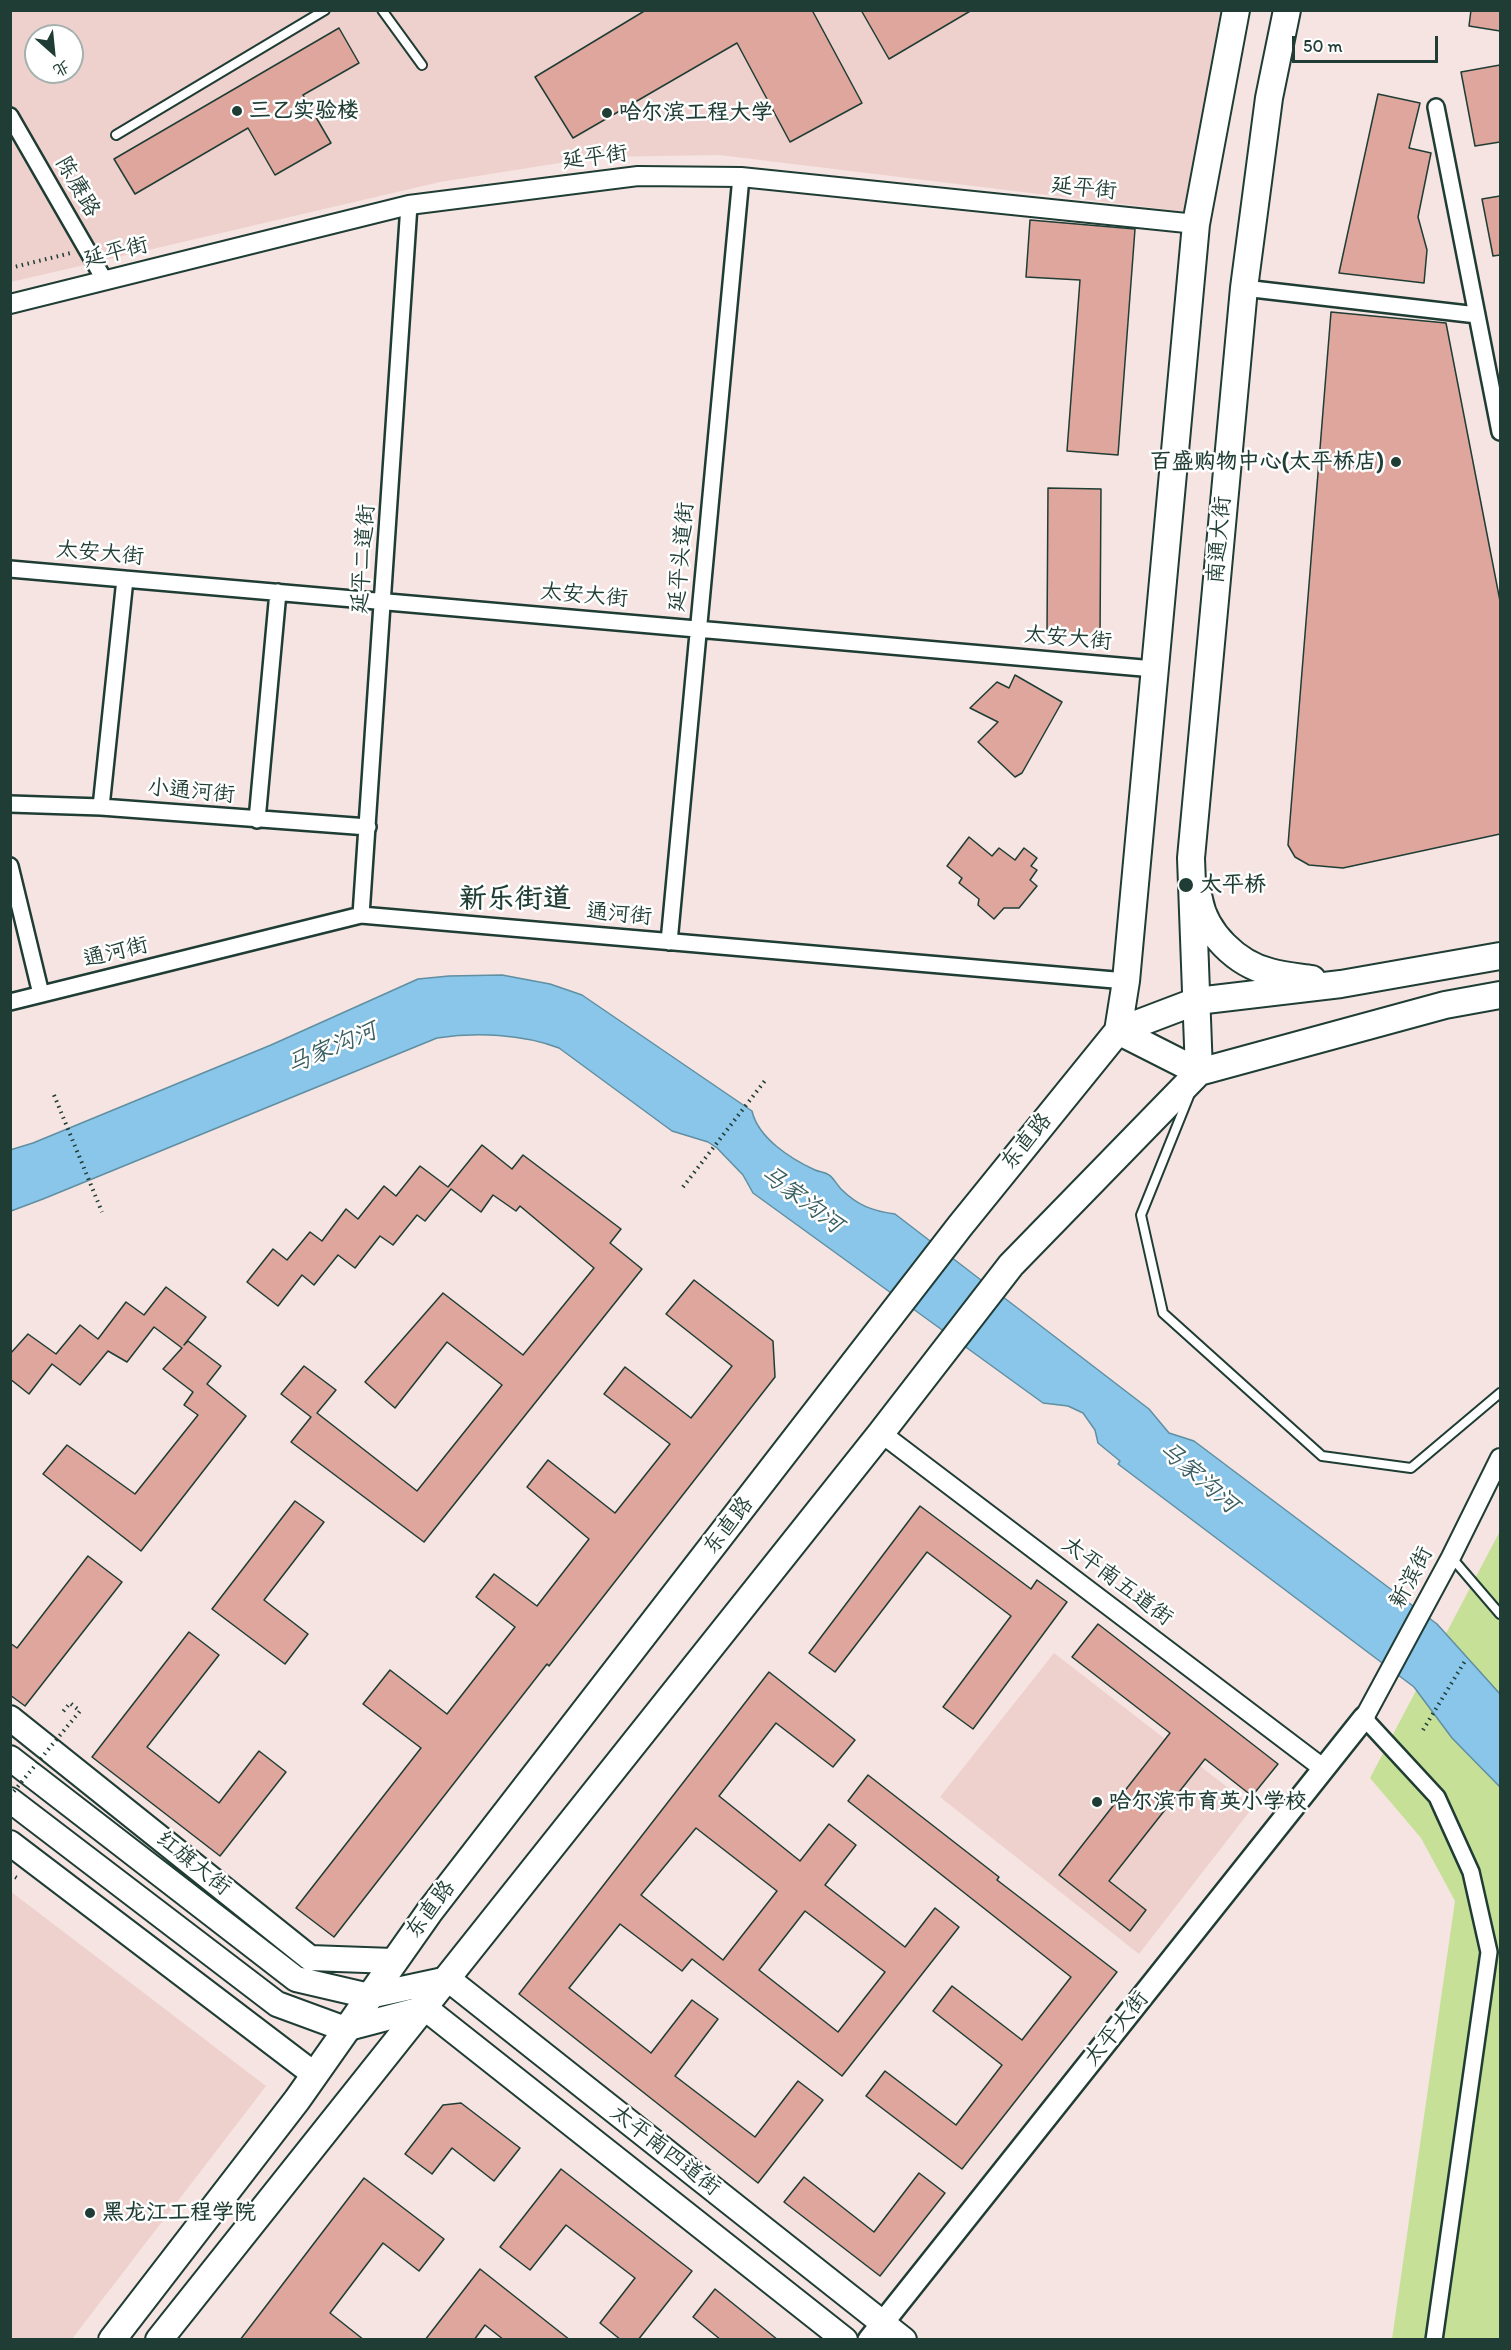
<!DOCTYPE html>
<meta charset="utf-8">
<style>
body{margin:0}
#map{position:relative;width:1511px;height:2350px;overflow:hidden;background:#f5e4e2;font-family:Itim,"LXGW WenKai TC",sans-serif}
canvas{display:block}
.frame{position:absolute;inset:0;border:12px solid #1f3d34;pointer-events:none}
.north{position:absolute;left:24px;top:24px;width:60px;height:60px;box-sizing:border-box;background:#fff;border:2px solid #a5b1ae;border-radius:50%;rotate:153deg;font-size:16px;font-weight:700;line-height:24px;text-align:center;color:#1f3d34}
.north::after{content:'';display:block;margin:auto;width:21px;height:27px;background:#1f3d34;clip-path:polygon(50% 0,100% 100%,50% 72%,0 100%)}
.scale{position:absolute;left:1292px;top:36px;width:146px;height:27px;box-sizing:border-box;border:3px solid #1f3d34;border-top:0;padding-left:8px;font-size:18px;line-height:21px;white-space:nowrap;color:#1f3d34;-webkit-text-stroke:4px #fff;paint-order:stroke}
</style>
<div id="map">
<canvas width="1511" height="2350"></canvas>
<div class="frame"></div>
<div class="north">北</div>
<div class="scale">50 m</div>
</div>
<script>
const ctx = document.querySelector('canvas').getContext('2d');
ctx.lineJoin = 'round';
function fillPath(path, color) { ctx.fillStyle = color; ctx.fill(path, 'evenodd'); }
function strokePath(path, color, width, dash) { ctx.strokeStyle = color; ctx.lineWidth = width; ctx.lineCap = dash ? 'butt' : 'round'; ctx.setLineDash(dash || []); ctx.stroke(path); }
function drawText(font, color, halo, rows, align = 'center') {
  ctx.font = font + ' Itim,"LXGW WenKai TC",sans-serif'; ctx.lineWidth = 5; ctx.setLineDash([]); ctx.textBaseline = 'middle'; ctx.strokeStyle = halo; ctx.fillStyle = color; for (const [text, x, y, turn = 0] of rows) {
    ctx.save(); ctx.translate(x, y); ctx.rotate((+turn || 0) * Math.PI / 180); ctx.textAlign = isNaN(turn) ? turn : align; if (halo) ctx.strokeText(text, 0, 0); ctx.fillText(text, 0, 0); ctx.restore();
  }
}
const built = new Path2D(`
 M10 11H1220L1187 212 719 155 597 157 440 182 11 282ZM36 36H72V72H36Z
 M1054 1653 1253 1807 1139 1954 940 1797Z
 M10 1891 266 2086 72 2339H11Z`);
const green = new Path2D(`
 M1500 1531V2339H1392L1455 1901 1421 1838 1370 1778Z`);
const water = new Path2D(`
 M502 975 550 984 582 995 752 1111C758 1138 791 1159 815 1170 819 1172 825 1172 829 1175 833 1177 837 1185 841 1189 857 1205 872 1211 895 1214L1149 1409 1169 1433 1194 1441 1437 1624 1500 1694V1787L1452 1738 1414 1687 1118 1464 1120 1461 1098 1443 1095 1430 1083 1413 1068 1406 1043 1403 753 1193 743 1175 717 1148 708 1142 672 1131 559 1048C522 1034 476 1032 437 1038L43 1199 11 1211 10 1150 33 1143 271 1045 418 979 449 976Z`);
const building = new Path2D(`
 M646 10H812L862 103 790 142 737 43 573 138 535 77Z
 M861 10H972L889 59Z
 M1471 10H1500V31L1469 26Z
 M339 28 359 63 303 95 331 143 275 175 248 128 135 194 114 159Z
 M1500 65V142L1475 146 1461 72Z
 M1378 94 1420 103 1409 148 1431 153 1418 217 1427 250 1424 283 1339 273Z
 M1500 196V255L1493 256 1482 199Z
 M1030 220 1135 229 1118 455 1067 451 1080 280 1026 277Z
 M1331 312 1446 323 1500 601V834L1343 868 1309 865 1295 857 1288 845Z
 M1048 488 1101 489 1100 635 1047 634Z
 M1015 675 1062 702 1022 773 1015 777 978 742 998 722 970 708 997 682 1009 688Z
 M969 837 992 856 999 848 1015 860 1024 848 1037 858 1031 866 1037 870 1030 880 1037 886 1019 908H1004L994 919 978 905 979 899 959 883 962 878 947 866Z
 M482 1145 512 1169 523 1155 621 1229 610 1243 642 1269 424 1542 291 1442 311 1417 281 1394 304 1366 336 1390 317 1413 417 1491 502 1385 447 1342 395 1408 365 1382 443 1293 523 1355 594 1268 520 1206 516 1211 493 1195 481 1212 451 1189 425 1221 417 1215 393 1245 380 1236 355 1268 338 1255 314 1285 302 1275 278 1306 247 1282 273 1249 287 1260 310 1232 322 1241 346 1209 358 1219 384 1186 396 1196 420 1166 448 1187Z
 M694 1280 773 1341 775 1377 549 1666 547 1664 334 1937 296 1908 421 1748 363 1704 390 1670 447 1714 515 1627 476 1597 494 1574 537 1606 589 1539 527 1487 548 1460 615 1513 670 1444 604 1394 625 1367 691 1418 732 1366 666 1314Z
 M166 1287 206 1317 184 1345 188 1341 221 1366 207 1384 246 1416 141 1551 43 1474 67 1445 135 1494 198 1415 184 1405 193 1392 163 1369 182 1348 154 1327 127 1362 108 1351 80 1385 52 1364 29 1394 10 1379V1354L28 1334 56 1354 80 1325 98 1339 126 1302 144 1315Z
 M295 1501 324 1522 264 1600 308 1634 285 1664 212 1609Z
 M920 1506 1031 1589 1037 1580 1067 1602 973 1729 943 1707 1011 1616 927 1552 835 1672 809 1653Z
 M88 1556 122 1582 25 1706 10 1695V1643L17 1648Z
 M1098 1624 1278 1764 1252 1796 1205 1759 1109 1881 1146 1910 1130 1931 1059 1875 1170 1733 1072 1657Z
 M189 1632 219 1655 147 1747 219 1803 259 1751 286 1772 220 1856 92 1757Z
 M769 1672 855 1740 833 1767 776 1723 719 1796 800 1861 829 1824 856 1845 825 1885 905 1947 935 1908 959 1927 842 2076 692 1959 682 1971 620 1924 569 1988 651 2053 692 2000 718 2019 675 2076 755 2137 798 2081 823 2100 758 2183 519 1994ZM696 1828 777 1891 723 1960 641 1895ZM805 1911 885 1972 838 2032 759 1970Z
 M868 1775 999 1877 997 1880 1117 1972 962 2169 866 2096 885 2071 956 2125 1002 2065 933 2011 952 1986 1022 2040 1071 1977 848 1801Z
 M461 2103 520 2148 494 2181 452 2148 432 2174 405 2154 443 2105Z
 M561 2169 692 2271 638 2340H621L600 2323 635 2278 566 2225 530 2270 500 2247Z
 M919 2173 945 2193 880 2276 784 2202 804 2177 874 2232Z
 M364 2178 444 2239 419 2271 383 2243 330 2313 364 2340H240Z
 M480 2269 570 2340H504L485 2325 474 2340H425Z
 M715 2289 778 2340H721L693 2317Z`);
const path = new Path2D(`
 M10 268 71 253
 M683 1187 767 1078
 M1423 1730 1465 1661
 M10 1874 17 1878`);
const service = new Path2D(`
 M382 10 422 65
 M116 135 325 10
 M1189 1096 1141 1215 1163 1313 1322 1456 1411 1468 1500 1393
 M1452 1558 1500 1614`);
const minor = new Path2D(`
 M1436 107 1500 432
 M10 116 105 281
 M1244 288 1477 315
 M10 569 1154 669
 M10 804 101 807 368 827
 M101 807 125 579
 M257 820 278 592
 M10 866 41 994
 M361 915 409 205
 M669 942 741 177
 M10 1002 361 915 1126 981
 M1364 1718 1437 1797 1471 1872 1489 1952 1434 2340`);
const tertiary = new Path2D(`
 M10 304 409 205 638 176 741 177 1196 224
 M881 1433 1324 1769
 M1364 1718 1451 1557 1500 1458`);
const secondary = new Path2D(`
 M869 2340 1364 1718`);
const primary = new Path2D(`
 M10 1718 310 1958 393 1961
 M10 1758 296 1979 369 1996 448 1979 904 2340
 M10 1800 277 2004 345 2029 425 2008 845 2340
 M10 1843 315 2075`);
const trunk = new Path2D(`
 M1199 899C1205 933 1237 964 1270 972 1283 976 1298 977 1312 979
 M1118 1031 1126 981 1196 224 1236 10
 M1118 1031 1199 1072
 M1199 1072 1191 858 1244 288 1269 98 1287 10
 M112 2340 297 2100 430 1911 960 1226 1118 1031 1197 1001 1341 984 1500 956
 M159 2340 881 1433 1011 1265 1199 1072 1445 1005 1500 995`);
const pathBridge = new Path2D(`
 M54 1095 102 1212
 M10 1796 80 1711 70 1703 62 1713`);
const markers = [
 [237,111,6,"#1f3d34"],
 [607,113,6,"#1f3d34"],
 [1396,462,6,"#1f3d34"],
 [1186,885,8,"#1f3d34"],
 [1097,1802,6,"#1f3d34"],
 [90,2213,6,"#1f3d34"]
];
const poiNames = [
 ["三乙实验楼",249,111],
 ["哈尔滨工程大学",619,113],
 ["百盛购物中心(太平桥店)",1384,462,"right"],
 ["太平桥",1200,885],
 ["哈尔滨市育英小学校",1109,1802],
 ["黑龙江工程学院",102,2213]
];
const streetNames = [
 ["延平街",595,158,-7],
 ["陈赓路",77,187,60],
 ["延平街",1084,189,6],
 ["延平街",116,253,-14],
 ["南通大街",1220,540,-85],
 ["太安大街",100,554,5],
 ["延平头道街",682,557,-85],
 ["延平二道街",364,559,-86],
 ["太安大街",584,596,5],
 ["太安大街",1068,639,5],
 ["小通河街",191,792,5],
 ["通河街",619,915,5],
 ["通河街",116,953,-14],
 ["东直路",1027,1142,-51],
 ["东直路",729,1526,-52],
 ["新滨街",1412,1578,-62],
 ["太平南五道街",1117,1582,37],
 ["红旗大街",193,1864,39],
 ["东直路",431,1910,-53],
 ["太平大街",1117,2029,-51],
 ["太平南四道街",665,2151,38]
];
const waterNames = [
 ["马家沟河",332,1049,-23],
 ["马家沟河",801,1200,37],
 ["马家沟河",1198,1478,41]
];
const districtNames = [
 ["新乐街道",515,900]
];
fillPath(built, '#eed1cd');
fillPath(green, '#c7e097');
fillPath(water, '#8ac5ea');
strokePath(water, '#5f8fa1', 1.5);
fillPath(building, '#dfa69d');
strokePath(building, '#1f3d34', 1.5);
strokePath(service, '#1f3d34', 12);
strokePath(minor, '#1f3d34', 20);
strokePath(tertiary, '#1f3d34', 22);
strokePath(secondary, '#1f3d34', 26);
strokePath(primary, '#1f3d34', 28);
strokePath(trunk, '#1f3d34', 30);
strokePath(path, '#1f3d34', 4, [1.5, 4.5]);
strokePath(service, '#fff', 8);
strokePath(minor, '#fff', 15);
strokePath(tertiary, '#fff', 18);
strokePath(secondary, '#fff', 21);
strokePath(primary, '#fff', 24);
strokePath(trunk, '#fff', 26);
strokePath(pathBridge, '#1f3d34', 4, [1.5, 4.5]);
for (const [x, y, r, color] of markers) { const dot = new Path2D(); dot.arc(x, y, r, 0, 2 * Math.PI); ctx.fillStyle = color; ctx.fill(dot); strokePath(dot, '#fff', 2); }
drawText('bold 22px', '#1f3d34', '#fff', poiNames, 'left');
drawText('22px', '#1f3d34', '#fff', streetNames);
drawText('italic 24px', '#3a5f62', '#fff', waterNames);
drawText('bold 28px', '#1f3d34', '#fff', districtNames);
</script>
